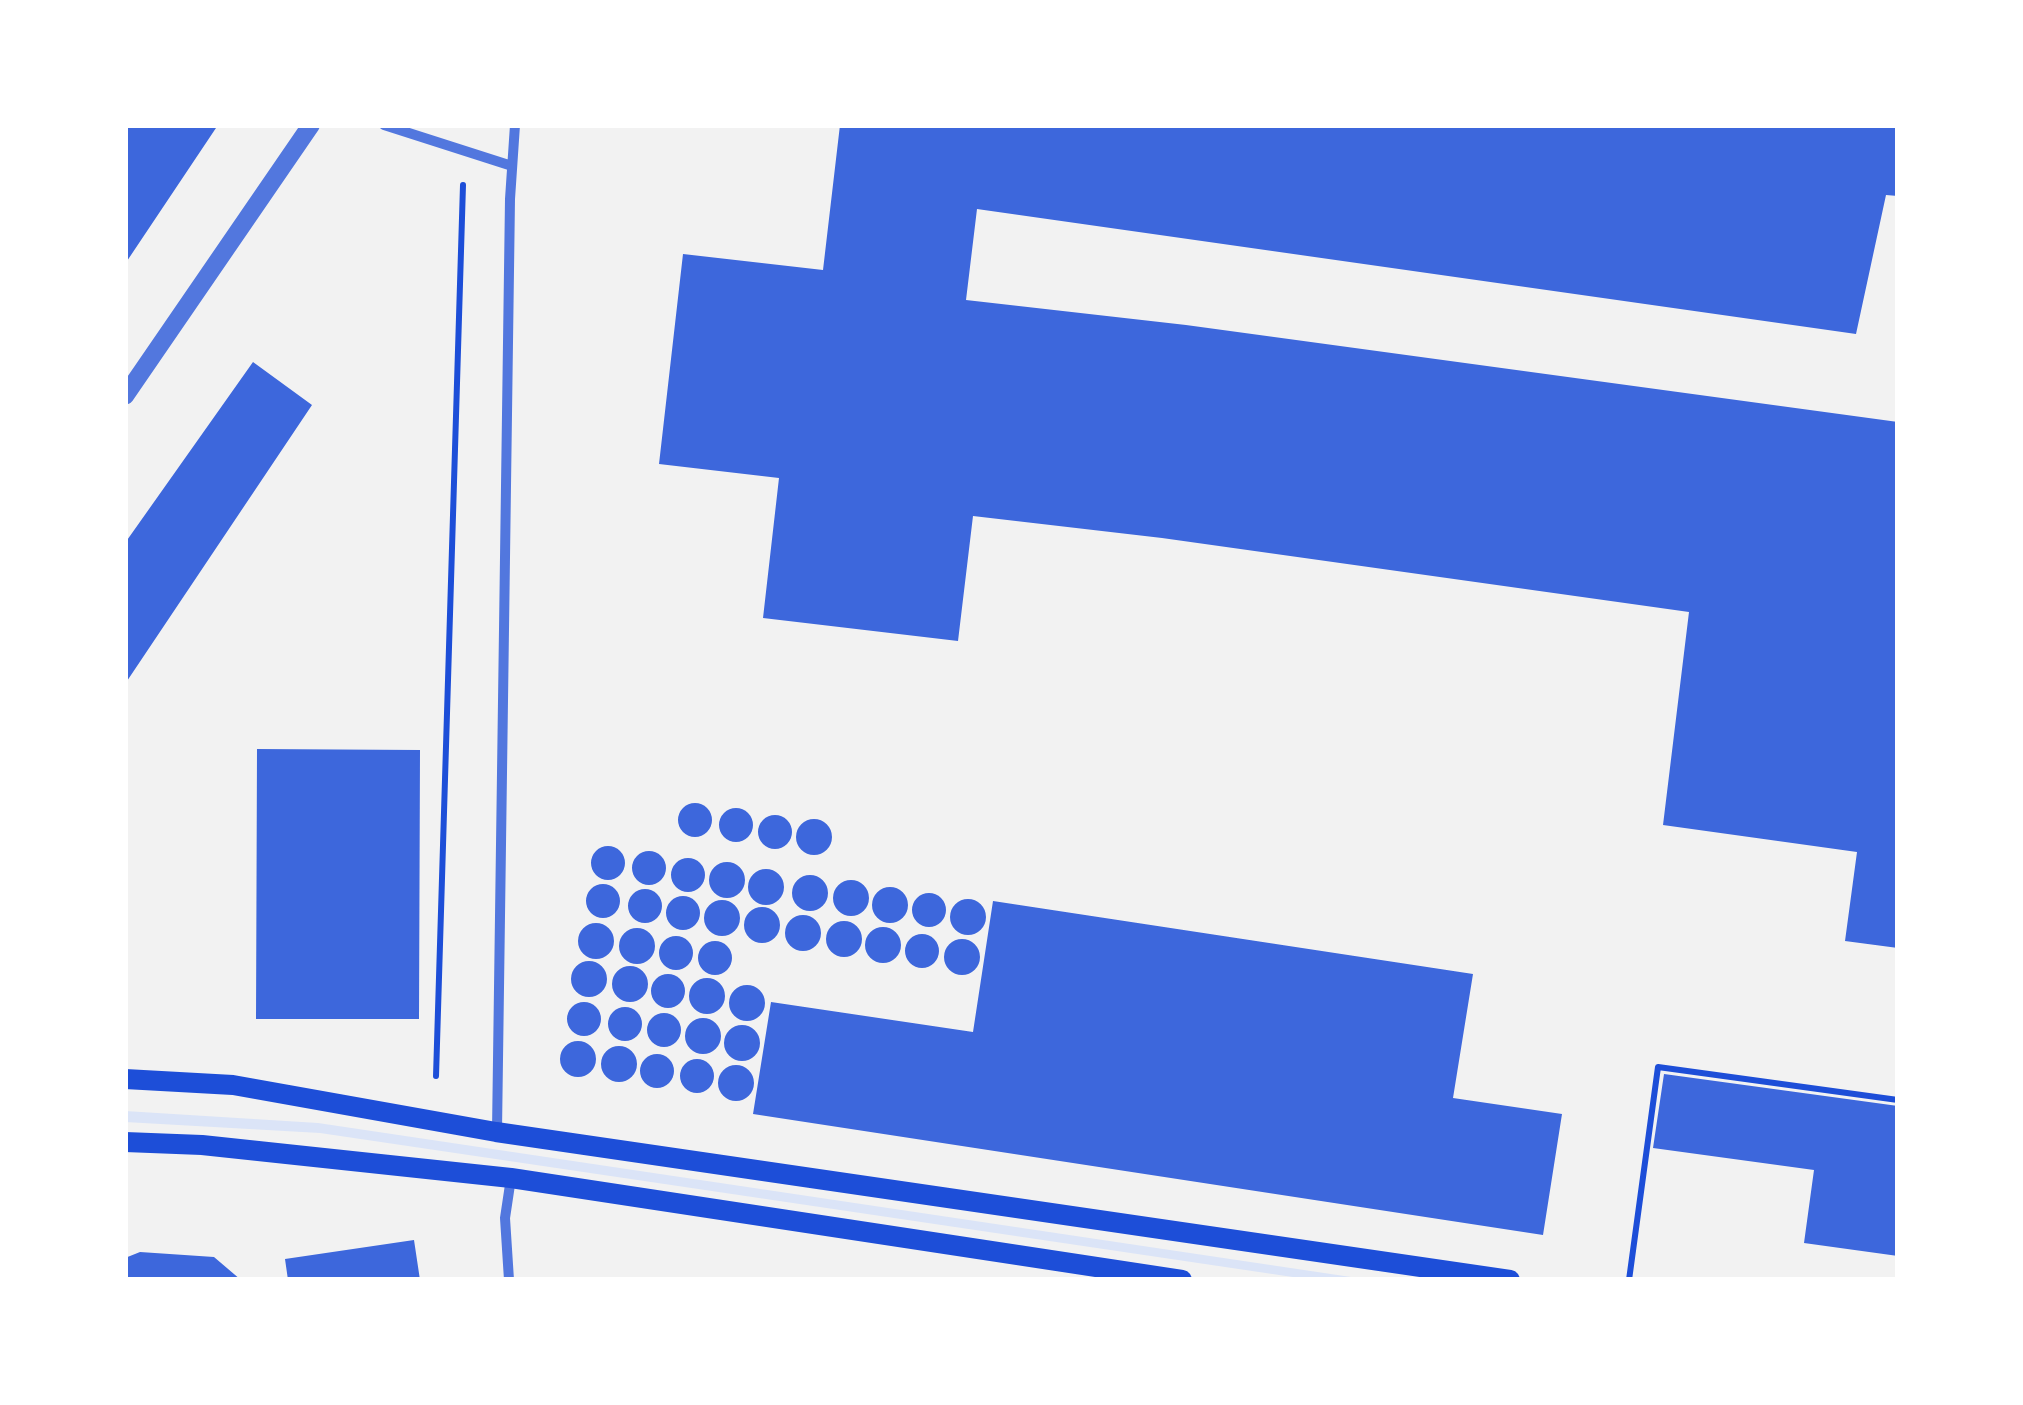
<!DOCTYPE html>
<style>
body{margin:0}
#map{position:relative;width:2023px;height:1405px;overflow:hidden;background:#f2f2f2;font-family:Inter,sans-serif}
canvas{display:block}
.frame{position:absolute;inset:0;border:128px solid #fff;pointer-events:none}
</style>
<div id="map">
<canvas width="2023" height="1405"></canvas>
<div class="frame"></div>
</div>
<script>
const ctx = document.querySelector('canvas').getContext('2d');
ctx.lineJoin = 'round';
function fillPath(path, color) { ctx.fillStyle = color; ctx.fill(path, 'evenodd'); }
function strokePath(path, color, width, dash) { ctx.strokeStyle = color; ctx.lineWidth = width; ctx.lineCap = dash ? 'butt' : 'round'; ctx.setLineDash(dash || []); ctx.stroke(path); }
const green = new Path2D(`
 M125 1111 318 1123 1371 1280H1313L320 1133 125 1122Z`);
const building = new Path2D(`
 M125 125H218L125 264Z
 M840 125H1898V196L1886 195 1856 334 977 209 966 300 1186 325 1898 422V948L1845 941 1857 852 1663 825 1689 612 1162 538 973 516 958 641 763 618 779 478 659 464 683 254 823 270Z
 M253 362 312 405 125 684V543Z
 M257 749 420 750 419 1019H256Z
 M678 820a17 17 0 1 1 34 0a17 17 0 1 1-34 0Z
 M719 825a17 17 0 1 1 34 0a17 17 0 1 1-34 0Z
 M758 832a17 17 0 1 1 34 0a17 17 0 1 1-34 0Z
 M796 837a18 18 0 1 1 36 0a18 18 0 1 1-36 0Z
 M591 863a17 17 0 1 1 34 0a17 17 0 1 1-34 0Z
 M632 868a17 17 0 1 1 34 0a17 17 0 1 1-34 0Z
 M671 875a17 17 0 1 1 34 0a17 17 0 1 1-34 0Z
 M709 880a18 18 0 1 1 36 0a18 18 0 1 1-36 0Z
 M748 887a18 18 0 1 1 36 0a18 18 0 1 1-36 0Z
 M792 893a18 18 0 1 1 36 0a18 18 0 1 1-36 0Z
 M833 898a18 18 0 1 1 36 0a18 18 0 1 1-36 0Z
 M586 901a17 17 0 1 1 34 0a17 17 0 1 1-34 0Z
 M872 905a18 18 0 1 1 36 0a18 18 0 1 1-36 0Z
 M628 906a17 17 0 1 1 34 0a17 17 0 1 1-34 0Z
 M912 910a17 17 0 1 1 34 0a17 17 0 1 1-34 0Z
 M666 913a17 17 0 1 1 34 0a17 17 0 1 1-34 0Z
 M950 917a18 18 0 1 1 36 0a18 18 0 1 1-36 0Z
 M704 918a18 18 0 1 1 36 0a18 18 0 1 1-36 0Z
 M993 901 1473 974 1453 1098 1562 1114 1543 1235 753 1114 771 1002 973 1032Z
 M744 925a18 18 0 1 1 36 0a18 18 0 1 1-36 0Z
 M785 933a18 18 0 1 1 36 0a18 18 0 1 1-36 0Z
 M826 939a18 18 0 1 1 36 0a18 18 0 1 1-36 0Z
 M578 941a18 18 0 1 1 36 0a18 18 0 1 1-36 0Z
 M865 945a18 18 0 1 1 36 0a18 18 0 1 1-36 0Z
 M619 946a18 18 0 1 1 36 0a18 18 0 1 1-36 0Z
 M905 951a17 17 0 1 1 34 0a17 17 0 1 1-34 0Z
 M659 953a17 17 0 1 1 34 0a17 17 0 1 1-34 0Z
 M944 957a18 18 0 1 1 36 0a18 18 0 1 1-36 0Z
 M698 958a17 17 0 1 1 34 0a17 17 0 1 1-34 0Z
 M571 979a18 18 0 1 1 36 0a18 18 0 1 1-36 0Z
 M612 984a18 18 0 1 1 36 0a18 18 0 1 1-36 0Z
 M651 991a17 17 0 1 1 34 0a17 17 0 1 1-34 0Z
 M689 996a18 18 0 1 1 36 0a18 18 0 1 1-36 0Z
 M729 1003a18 18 0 1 1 36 0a18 18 0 1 1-36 0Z
 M567 1019a17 17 0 1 1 34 0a17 17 0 1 1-34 0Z
 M608 1024a17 17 0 1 1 34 0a17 17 0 1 1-34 0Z
 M647 1030a17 17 0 1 1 34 0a17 17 0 1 1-34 0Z
 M685 1036a18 18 0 1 1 36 0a18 18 0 1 1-36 0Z
 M724 1043a18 18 0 1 1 36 0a18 18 0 1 1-36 0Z
 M560 1059a18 18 0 1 1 36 0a18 18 0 1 1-36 0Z
 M601 1064a18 18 0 1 1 36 0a18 18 0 1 1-36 0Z
 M640 1071a17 17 0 1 1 34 0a17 17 0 1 1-34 0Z
 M680 1076a17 17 0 1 1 34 0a17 17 0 1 1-34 0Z
 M718 1083a18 18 0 1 1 36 0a18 18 0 1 1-36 0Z
 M1664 1074 1898 1106V1256L1804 1243 1814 1170 1653 1148Z
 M414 1240 420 1280H288L285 1259Z
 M140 1252 214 1257 241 1280H125V1258Z`);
const path = new Path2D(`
 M436 1076 463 185
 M1629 1280 1658 1067 1898 1100`);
const minor = new Path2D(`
 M384 125 512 166
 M497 1131 510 199 515 125
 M509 1280 505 1218 511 1178`);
const tertiary = new Path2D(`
 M125 396 311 125`);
const secondary = new Path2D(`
 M125 1079 233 1085 496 1132 1510 1280
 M125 1142 202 1145 511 1178 1182 1280`);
fillPath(green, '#dbe4f7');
fillPath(building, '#3d67dc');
strokePath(path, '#1d4ed8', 6);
strokePath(minor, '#5277de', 10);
strokePath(tertiary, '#5277de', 18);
strokePath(secondary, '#1d4ed8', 20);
</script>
